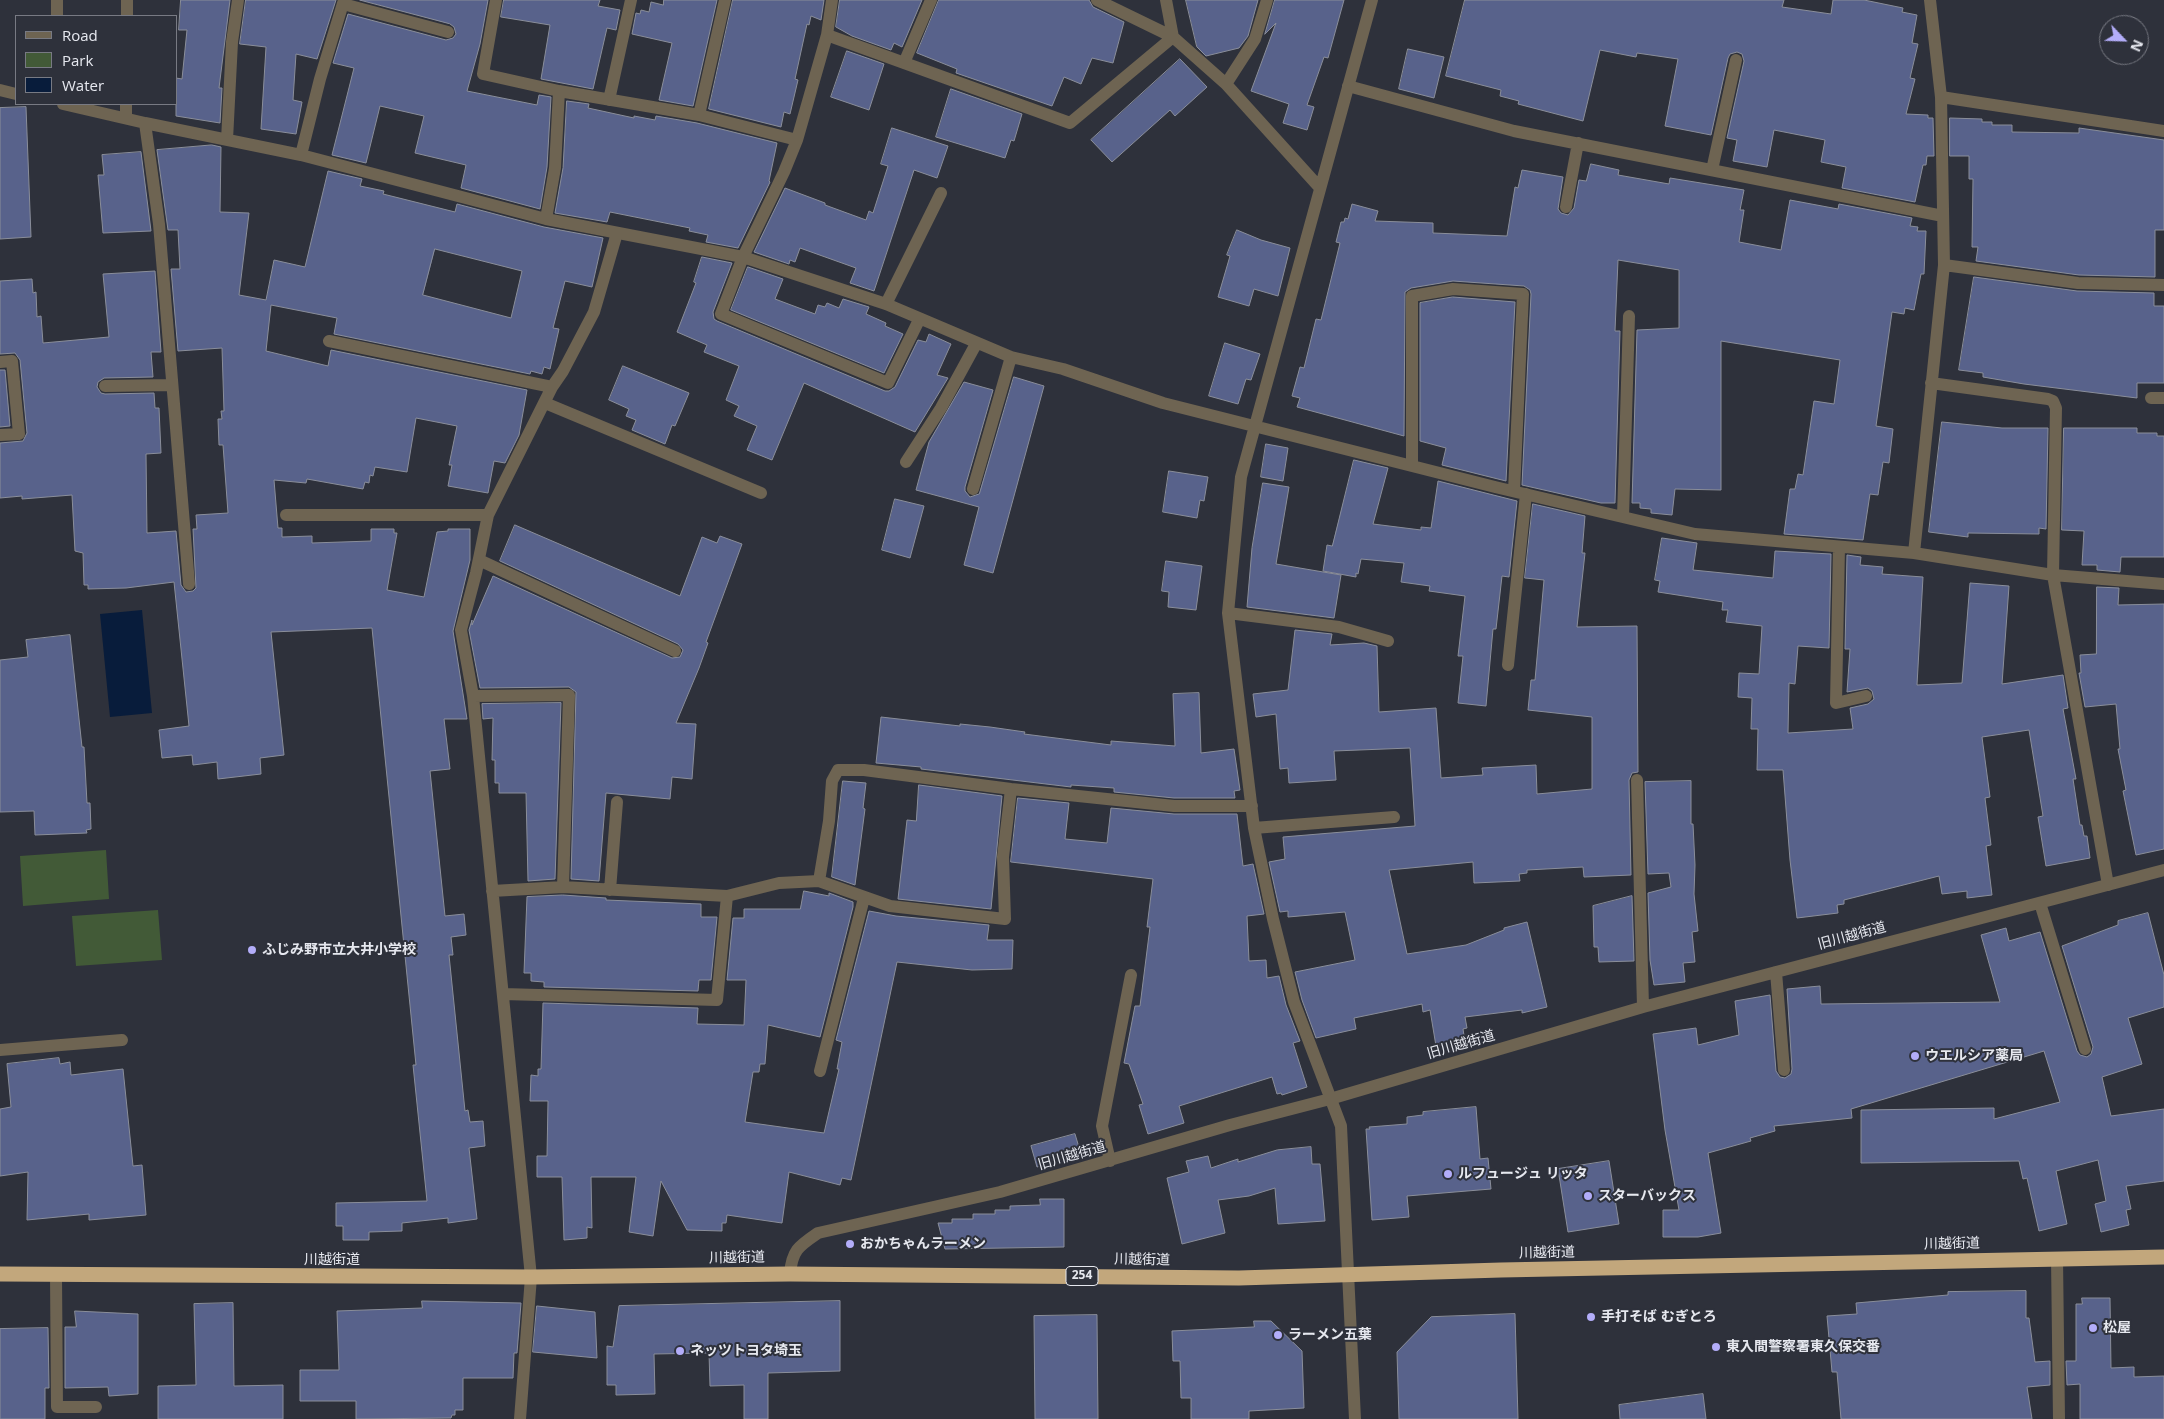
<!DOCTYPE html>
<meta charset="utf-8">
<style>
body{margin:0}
#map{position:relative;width:2164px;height:1419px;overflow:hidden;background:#2e313b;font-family:"Open Sans",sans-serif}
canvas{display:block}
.legend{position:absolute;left:15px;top:15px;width:162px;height:90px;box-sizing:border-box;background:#2e313b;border:1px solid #787a83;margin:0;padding:6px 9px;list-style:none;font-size:15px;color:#e6e8ef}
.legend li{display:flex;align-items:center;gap:10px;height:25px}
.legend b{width:25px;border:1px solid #787a83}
.north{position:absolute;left:2099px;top:15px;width:50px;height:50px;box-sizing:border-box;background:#2e313b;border:1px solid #787a83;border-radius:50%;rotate:114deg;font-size:14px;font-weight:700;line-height:20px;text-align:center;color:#e6e8ef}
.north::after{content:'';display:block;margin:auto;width:18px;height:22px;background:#b3adf9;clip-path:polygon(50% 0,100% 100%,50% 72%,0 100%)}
</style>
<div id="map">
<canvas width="2164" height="1419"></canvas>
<ul class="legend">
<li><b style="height:6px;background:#6e6452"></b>Road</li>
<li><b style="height:14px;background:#425a37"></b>Park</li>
<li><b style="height:14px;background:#081c3b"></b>Water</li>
</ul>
<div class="north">N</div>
</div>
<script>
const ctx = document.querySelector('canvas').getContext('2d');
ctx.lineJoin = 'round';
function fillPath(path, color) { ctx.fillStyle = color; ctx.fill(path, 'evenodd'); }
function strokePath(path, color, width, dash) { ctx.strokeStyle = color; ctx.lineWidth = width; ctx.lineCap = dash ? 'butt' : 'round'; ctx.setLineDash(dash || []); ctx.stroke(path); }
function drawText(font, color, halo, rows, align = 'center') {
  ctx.font = font + ' "Open Sans","Noto Sans JP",sans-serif'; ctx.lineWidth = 4; ctx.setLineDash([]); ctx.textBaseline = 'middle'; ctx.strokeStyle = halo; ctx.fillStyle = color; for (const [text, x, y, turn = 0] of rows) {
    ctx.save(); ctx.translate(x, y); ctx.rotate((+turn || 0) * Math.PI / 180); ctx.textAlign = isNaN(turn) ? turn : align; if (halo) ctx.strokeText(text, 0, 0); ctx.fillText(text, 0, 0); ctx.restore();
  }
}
const green = new Path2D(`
 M106 850 109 899 23 906 20 856Z
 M158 910 162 960 76 966 72 916Z`);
const water = new Path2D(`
 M142 610 152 713 110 717 100 614Z`);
const building = new Path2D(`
 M181 0H230L219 88H222L220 123 176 116V78L182 79 187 30H179Z
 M246 0H336L317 59 296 54 293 100 302 102 296 134 261 129 266 47 240 44Z
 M360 0H488L480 44 467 91 537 105 539 95 551 97 547 167 540 209 461 188 466 165 415 153 424 116 380 106 366 163 332 155 354 68 333 63 348 14 446 40 453 38 456 34 454 27 450 24Z
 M504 0H600L598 6 620 10 616 30 607 28 593 89 541 79 550 25 501 17Z
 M664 0H717L693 106 659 100 672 43 632 34 636 13 640 14 641 10 649 12 651 2 663 5Z
 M733 0H824L821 20 811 16 809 25 807 24 795 79 798 80 790 114 784 112 781 127 709 109Z
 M840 0H922L902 47 894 43 891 50 852 36 836 27Z
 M939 0H1089L1093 7 1124 22 1113 63 1092 58 1081 84 1064 77 1052 106 956 73 957 69 917 53Z
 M1186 0H1258L1248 36 1239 48 1206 56 1197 47Z
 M1275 0H1344L1328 58 1324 57 1307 105 1314 107 1307 130 1283 123 1289 104 1251 91 1276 23 1265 34Z
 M1465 0H1784L1782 7 1831 14 1833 0H1864L1903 8 1902 12 1917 15 1912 43 1918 44 1910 78 1915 79 1906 114 1928 115V118H1933L1934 156H1927L1926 165H1923L1915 202 1842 188 1846 167 1821 162 1825 140 1774 130 1767 167 1733 161 1737 140 1727 138 1744 61 1742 54 1737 52 1730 54 1728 58 1711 135 1665 126 1678 59 1637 53 1636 57 1600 50 1583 121 1518 104 1519 101 1500 96 1501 90 1446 76Z
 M1408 49 1444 57 1434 98 1399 89Z
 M847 51 884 64 869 110 831 97Z
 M1180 59 1207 87 1175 116 1170 110 1112 162 1091 140Z
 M951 89 1022 114 1014 141 1011 140 1005 158 936 137Z
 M567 101 589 104 588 108 634 118V116L655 120 656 116 697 123 777 143 769 181 770 182 738 248 706 242 708 235 689 231 690 228 610 212 607 222 555 213 563 168Z
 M26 107 31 237 0 239V108Z
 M1950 118 1982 119V122H1992V125H2012V132L2079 133V128L2164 140V230H2155V277L2079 275 1976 261 1978 247H1972L1973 179H1969V156H1950Z
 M892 128 948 146 937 178 914 170 874 291 850 283 856 268 800 248 795 262 790 260 789 264 754 252 785 188 825 203V205L866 220 869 211 873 213 888 166 881 164Z
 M212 145 221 147 220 212 249 213 239 295 266 300 274 260 305 267 328 171 362 179 360 186 384 191 383 194 455 212 457 204 544 227 603 238 592 287 565 281 553 328 559 329 550 369 544 367 542 374 531 371 530 374 334 334 337 318 271 305 266 351 328 366 331 350 527 390 519 435 505 463 494 461 488 493 448 486 452 465H449L457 426 416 418 407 472 375 467 373 476 370 475 369 483 365 482 363 489 307 479 306 483 274 480 278 528H282V537L312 536V543L371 541V529H394V533H397L387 590 424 597 437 532 448 531V529H470V560L453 631 467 719H444L450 769 430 771 445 916 464 914 466 935 451 937 453 955H449L465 1111 468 1110 470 1122 483 1121 485 1146 469 1148 477 1219 448 1223V1218L402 1223V1231L369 1232V1240H343V1226H336V1203L427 1201 413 1065H416L372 628 271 632 284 755 260 758 261 774 218 779 217 762 193 765 192 755 162 758 159 730 189 726 174 582 126 588 88 589V585H84L83 553 75 551 72 495 22 499V496L0 498V443L23 441 27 433 20 360 15 353 0 354V281L32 279 33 293 36 292 37 317 41 316 43 343 109 337 103 274 155 271 161 352H151L153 377 104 378 98 382 97 387 101 393 105 394 154 393 155 408H159L161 453 146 454 147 533 176 531 181 585 186 592 193 591 196 588 193 529H197L196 515 228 513 223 445H219L218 419H222L221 411H224L222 348 178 351 171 269H180L178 230H168L157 150ZM435 249 522 271 511 318 423 295Z
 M141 152 151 231 103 233 98 175H104L102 155Z
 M1591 164 1619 170 1618 175 1669 184 1670 178 1744 190 1740 210H1744L1739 242 1781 250 1790 200 1838 209 1839 204 1912 218 1910 226 1918 227 1917 231H1926L1924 274H1921L1914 310 1905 308 1904 314 1892 312 1876 426 1893 429 1889 463 1883 462 1878 495 1870 494 1863 540 1784 534 1790 489H1795L1798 474 1803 475 1814 401 1834 404 1840 360 1721 341V490L1675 489 1672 515 1651 513V509L1640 508V503H1632L1637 330 1679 328V270L1618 260 1615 331H1620L1615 503H1601L1522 485 1531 294 1530 290 1524 286 1453 281 1411 288 1405 292 1404 436 1297 407 1300 398 1292 396 1300 367 1304 368 1316 319 1321 320 1340 243 1336 242 1341 222H1344L1345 218 1348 219 1352 204 1378 211 1375 221 1433 223V233L1507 236 1515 187 1518 188 1522 170 1563 177 1558 209 1561 213 1568 215 1574 208 1579 180 1586 181Z
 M1237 230 1261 240 1290 248 1278 296 1254 289 1249 306 1218 297 1230 256 1227 255Z
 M702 257 732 263 713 312 714 319 717 321 885 391H889L895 387 918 340 926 342 929 334 951 344 937 375 948 378 915 432 804 383 772 460 747 450 757 426 734 416 739 406 726 400 739 366 704 352 707 345 677 332 696 283 694 282Z
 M748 267 783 279 775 299 815 314 818 305 825 307 827 303 839 308 843 299 869 307 866 314 886 323 885 326 903 334 884 373 731 310Z
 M1974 277 2077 291 2154 293V306H2164V383H2137V398L2024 384 1983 377V373L1959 370Z
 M1453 297 1515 302 1506 481 1442 465 1446 448 1420 441V303Z
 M1225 343 1260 354 1251 380 1246 379 1238 404 1209 396Z
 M623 366 689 393 675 426 672 425 665 444 632 430 636 420 626 416 629 409 609 400Z
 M0 370H5L10 426 0 427Z
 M1014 377 1044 386 993 573 964 565 979 507 916 490 929 442 964 382 993 390 965 487V491L970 497 979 494Z
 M1942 422 2002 428H2048L2046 529 2039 528V534L1968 533V537L1929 532Z
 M2064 428H2137V433H2157V436H2164V557H2121L2120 572 2097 570V565H2082L2084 531 2062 530Z
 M1266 444 1288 448 1283 481 1261 477Z
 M1354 460 1388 468 1373 524 1421 530V527L1431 528 1438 481 1517 501 1509 577 1502 576 1496 629H1493L1486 706 1458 703 1463 656H1458L1465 596 1429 591 1430 586 1401 582 1404 563 1361 559 1358 574 1356 573V577L1323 571 1327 545 1332 546Z
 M1169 471 1208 477 1204 501 1200 500 1197 518 1163 512Z
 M1263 483 1289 487 1276 564 1341 575 1334 618 1247 607 1252 548Z
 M895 499 924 506 910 558 882 550Z
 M1533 504 1585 516 1582 553H1585L1577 627 1637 626 1638 772 1632 773 1629 780 1631 875 1584 877 1583 867 1527 870V873L1519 874 1520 881 1474 883 1473 862 1389 870 1407 954 1466 945 1504 930V928L1527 922 1547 1007 1522 1013V1010L1465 1017 1467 1028 1463 1029 1465 1042 1436 1046 1430 1010 1423 1012 1422 1004 1354 1018 1356 1029 1316 1038 1302 1000 1295 972 1355 960 1345 912 1288 917V911L1280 912 1269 862 1285 859 1283 837 1415 826 1410 748 1334 751 1336 780 1289 783 1288 768 1280 769 1276 714 1256 717 1253 694 1288 690 1295 630 1332 634 1330 645 1364 643 1377 646 1379 712 1436 708 1441 778 1483 775 1482 768 1536 765 1537 794 1592 789V717L1528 710 1531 680H1535L1544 580 1525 578Z
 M515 525 680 596 702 537 717 543 720 536 742 544 706 642 708 643 699 668 676 723 696 724 692 779 672 777 670 799 606 793 599 881 571 879 576 692 569 687 480 688 469 630 472 620V625L493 576 672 658 680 657 683 650 678 644 500 561Z
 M1662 538 1697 543 1693 570 1773 578 1775 551 1831 554 1829 648 1798 646 1795 684 1789 683 1788 733 1853 729 1850 708 1868 704 1874 699 1872 691 1868 688 1847 692 1850 649H1845L1847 555 1861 557 1860 565 1883 567 1882 574 1923 577 1917 685 1962 683 1970 583 2009 586 2002 684 2063 675 2068 708 2063 709 2076 779H2073L2080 825H2082L2084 836H2087L2090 858 2046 866 2038 817 2043 816 2029 730 1982 737 1990 797 1985 798 1991 845 1986 846 1992 895 1967 898V891L1942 894 1939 876 1844 900V904L1837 905 1838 913 1797 918 1790 860 1783 770H1757L1758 729H1751L1752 698 1738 697 1739 673 1759 674 1762 626 1726 622 1728 610H1722L1723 602 1658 592 1660 581 1655 580Z
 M1166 561 1202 566 1196 610 1168 607 1169 592 1162 591Z
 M2097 587 2119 588 2118 605 2164 604V849L2136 855 2123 791 2126 790 2118 749H2120L2116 704 2085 707 2079 673H2081L2080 655 2096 654Z
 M70 635 82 747H84L87 803H90L91 829 86 830 87 833 35 835 34 811 0 812V660L28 657 26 640Z
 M1199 693 1201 753 1234 749 1240 790 1234 791 1235 798H1174L1114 792V788L1071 785V787L921 769V767L876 763 881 717 960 726V724L990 727 1025 732 1024 734 1111 745V741L1175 746 1173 694Z
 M561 703 555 879 528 881 526 793H499V783H495V760H492L493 718 483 719 482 704Z
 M843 781 866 783 863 808 865 809 855 885 832 877Z
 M1691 781V824H1693L1695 865 1694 894 1698 931 1692 932 1695 962 1683 963 1685 982 1654 985 1650 960 1648 893 1671 887 1669 873 1648 874 1645 782Z
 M919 785 1002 796 991 909 898 899 907 820 916 821Z
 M1018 798 1069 803 1065 839 1107 843 1111 808 1174 814H1237L1243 866 1253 864 1264 914 1247 916 1249 961 1266 960 1267 978 1279 976 1286 1005 1300 1041 1293 1043 1307 1087 1282 1095 1281 1093 1277 1094 1272 1077 1179 1106 1184 1123 1148 1134 1139 1105 1143 1104 1129 1064 1124 1063 1135 1006H1140L1150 927H1147L1153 879 1011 862Z
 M804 891 829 896V893L853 902V907L820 1037 768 1025 765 1064H760L759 1072H753L745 1122 824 1133 839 1069H837L842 1042 836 1040 869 911 896 916 989 925 987 940H1013L1012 969 972 970 897 962 851 1180 842 1178 840 1185 789 1172 782 1223 727 1215 726 1223H722V1231L687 1230 661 1181 653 1236 629 1232 636 1177H591L592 1228 587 1227V1238L564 1240 562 1177H537V1156H547L548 1101H530L531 1075 538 1076V1069H541L543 1003 698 1008 697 1024 744 1025 746 980H727L733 918H744V909H800Z
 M563 895 606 898V900L701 904V917H717L711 980H699L698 991 544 987V982L531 981V973H524L527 897Z
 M1632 896 1634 961 1599 962 1598 947H1594L1593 906Z
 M2148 913 2164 975V1007L2128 1018 2142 1064 2102 1077 2111 1116 2164 1109V1181L2126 1186 2131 1209 2126 1210 2129 1225 2101 1232 2095 1204 2106 1201 2098 1160 2056 1171 2067 1224 2039 1231 2027 1178 2023 1179 2019 1161 1861 1163V1110L1994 1108V1119L2060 1102 2044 1051 1851 1109 1852 1118 1774 1126 1775 1131 1750 1138 1751 1141 1708 1153 1721 1233 1698 1237H1663V1210H1679L1665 1130 1653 1034 1696 1028 1698 1045 1739 1035 1735 1001 1770 995 1776 1071 1780 1077 1785 1078 1791 1074 1792 1069 1787 989 1820 986 1821 1004 2000 1002 1981 935 2006 928 2009 941 2040 932 2077 1051 2080 1055 2087 1057 2091 1054 2093 1047 2062 946 2118 925V921Z
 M59 1058 60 1064 70 1062 71 1075 123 1069 133 1166 142 1165 146 1215 89 1220V1214L27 1220 28 1172 0 1176V1109L11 1107 7 1064Z
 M1476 1107 1480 1159 1488 1158 1491 1189 1407 1196 1409 1217 1372 1220 1366 1129H1370L1369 1127 1407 1124V1117L1423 1115V1112Z
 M1075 1134 1081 1154 1037 1167 1031 1146Z
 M1311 1147 1312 1164H1320L1325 1221 1278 1224 1275 1188 1249 1196 1218 1200 1225 1233 1182 1244 1167 1178 1189 1172 1186 1161 1208 1156 1211 1168 1238 1159V1162L1277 1150Z
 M1609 1161 1619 1224 1568 1232 1558 1169Z
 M1040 1199H1064V1247L945 1249 938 1223H952V1219H973V1214H995V1210H1010V1206L1040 1205Z
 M2026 1291V1318H2029L2035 1362 2050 1361V1385L2027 1387 2032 1419H1841L1837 1372H1832L1827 1316 1857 1314 1856 1303 1948 1295V1292Z
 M2082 1298H2110L2111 1368 2134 1367V1377L2164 1376V1419H2080V1384L2067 1385 2066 1361H2076V1304H2082Z
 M422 1301 521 1303 517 1353H514L513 1378H463V1410H455V1415H452L451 1418 356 1419V1401H300V1370H339L337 1311 422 1308Z
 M840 1301V1371L768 1373V1419H744V1385L710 1386 709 1353 654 1354 655 1394 616 1395V1385H607V1346L613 1347 619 1306Z
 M233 1303 234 1386 283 1385V1419H158V1386L196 1385 194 1304Z
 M537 1306 595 1312 597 1358 533 1352Z
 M75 1311 138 1314V1394L109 1396 108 1387 65 1388V1327H76Z
 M1515 1314 1518 1419H1399L1397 1352 1431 1317Z
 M1097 1315 1098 1419H1035L1034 1316Z
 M1254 1321H1271L1302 1351 1304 1408 1249 1411V1419H1191V1398H1181L1180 1361H1173L1172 1331 1254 1327Z
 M48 1328 49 1388H45V1419H0V1329Z
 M1703 1394 1706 1419H1620L1619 1405Z`);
const minor = new Path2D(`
 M496 0 483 74 559 91 699 115 797 140
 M832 0 827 35 797 140 784 172 743 257 721 314 888 383 919 320
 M1097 0 1173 37 1226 84 1320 188
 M1166 0 1173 37
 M343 4 448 32
 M57 16V0
 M127 16V0
 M827 35 1070 123 1173 37
 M904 63 931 0
 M1226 84 1255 39 1267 0
 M1348 86 1514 131 1943 216
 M0 90 16 94
 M1941 97 2164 131
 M609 100 631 0
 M63 104 145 123 301 155 546 219 743 257 886 304 1011 357 1063 369 1163 403 1495 487 1695 534 1914 553 2053 575 2164 584
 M699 115 725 0
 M126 118V104
 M145 123 159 224 189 584
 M227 140 232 42 238 0
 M301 155 320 79 344 0
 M1712 170 1736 60
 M1566 207 1578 143
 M546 219 555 168 559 91
 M1944 265 2078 283 2164 285
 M886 304 941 193
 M329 341 552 387
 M0 362 12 361 19 434 0 435
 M1931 383 2048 399 2053 401 2056 408 2053 575 2108 885
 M105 386 171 385
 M2151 398H2164
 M545 403 761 493
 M906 462 941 408 976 344
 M1412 465V296L1453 289 1523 294 1514 491
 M973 489 1011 357
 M286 515H488
 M1623 517 1629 316
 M1839 547 1836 703 1866 696
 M1914 553 1944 265 1941 97 1930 0
 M479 560 675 651
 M1228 613 1339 627 1388 641
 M1508 665 1526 494
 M473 696 569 695 563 887
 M1637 780 1643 1007
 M1254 828 1394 817
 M819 881 829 821 832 781 838 770H864L1011 789 1174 806H1252
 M610 890 617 802
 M492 891 563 887 727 896 779 883 819 881 890 906 1005 919 1003 857 1011 789
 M2040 903 2085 1049
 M1776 972 1784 1070
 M503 994 717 1000 727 896
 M0 1050 122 1040
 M820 1071 864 898
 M1110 1161 1102 1126 1131 975
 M2057 1258 2059 1419
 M790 1274C792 1250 799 1246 818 1233L1000 1192 1230 1125 1330 1099 1643 1007 2164 870
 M56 1275 57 1407H96
 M520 1419 531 1277 473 696 461 630 476 573 488 515 552 387 563 371 594 312 617 233
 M1355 1419 1341 1126 1294 1002 1273 919 1254 828 1228 613 1241 477 1372 0`);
const highway = new Path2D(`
 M0 1274 531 1277 790 1274 1239 1278 1501 1270 2164 1257`);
const markers = [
 [252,950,5,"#b3adf9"],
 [1915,1056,5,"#b3adf9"],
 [1448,1174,5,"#b3adf9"],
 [1588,1196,5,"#b3adf9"],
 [850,1244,5,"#b3adf9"],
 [1591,1317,5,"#b3adf9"],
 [2093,1328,5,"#b3adf9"],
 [1278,1335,5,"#b3adf9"],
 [1716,1347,5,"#b3adf9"],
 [680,1351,5,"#b3adf9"]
];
const shields = [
 [1082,1276,32]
];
const shieldNames = [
 ["254",1082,1276]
];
const streetNames = [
 ["旧川越街道",1852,936,-15],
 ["旧川越街道",1461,1045,-16],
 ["旧川越街道",1072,1156,-16],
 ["川越街道",1952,1244,-1],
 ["川越街道",1547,1253,-1],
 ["川越街道",737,1258,-1],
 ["川越街道",332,1260],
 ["川越街道",1142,1260,1]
];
const poiNames = [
 ["ふじみ野市立大井小学校",262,950],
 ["ウエルシア薬局",1925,1056],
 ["ルフュージュ リッタ",1458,1174],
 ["スターバックス",1598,1196],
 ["おかちゃんラーメン",860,1244],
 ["手打そば むぎとろ",1601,1317],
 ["松屋",2103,1328],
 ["ラーメン五葉",1288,1335],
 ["東入間警察署東久保交番",1726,1347],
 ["ネッツトヨタ埼玉",690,1351]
];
fillPath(green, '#425a37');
fillPath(water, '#081c3b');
fillPath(building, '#58628b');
strokePath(building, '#8a8e9a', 1);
strokePath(minor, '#6e6452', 12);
strokePath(highway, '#c2a77c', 15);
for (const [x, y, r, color] of markers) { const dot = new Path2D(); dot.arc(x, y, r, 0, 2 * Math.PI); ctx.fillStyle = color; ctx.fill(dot); strokePath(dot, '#2e313b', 2); }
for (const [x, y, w] of shields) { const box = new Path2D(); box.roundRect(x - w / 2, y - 9.5, w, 19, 4); ctx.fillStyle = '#2e313b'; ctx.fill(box); strokePath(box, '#e6e8ef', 1); }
drawText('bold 12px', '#e6e8ef', null, shieldNames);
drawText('14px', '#e6e8ef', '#2e313b', streetNames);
drawText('bold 14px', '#e6e8ef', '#2e313b', poiNames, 'left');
</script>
